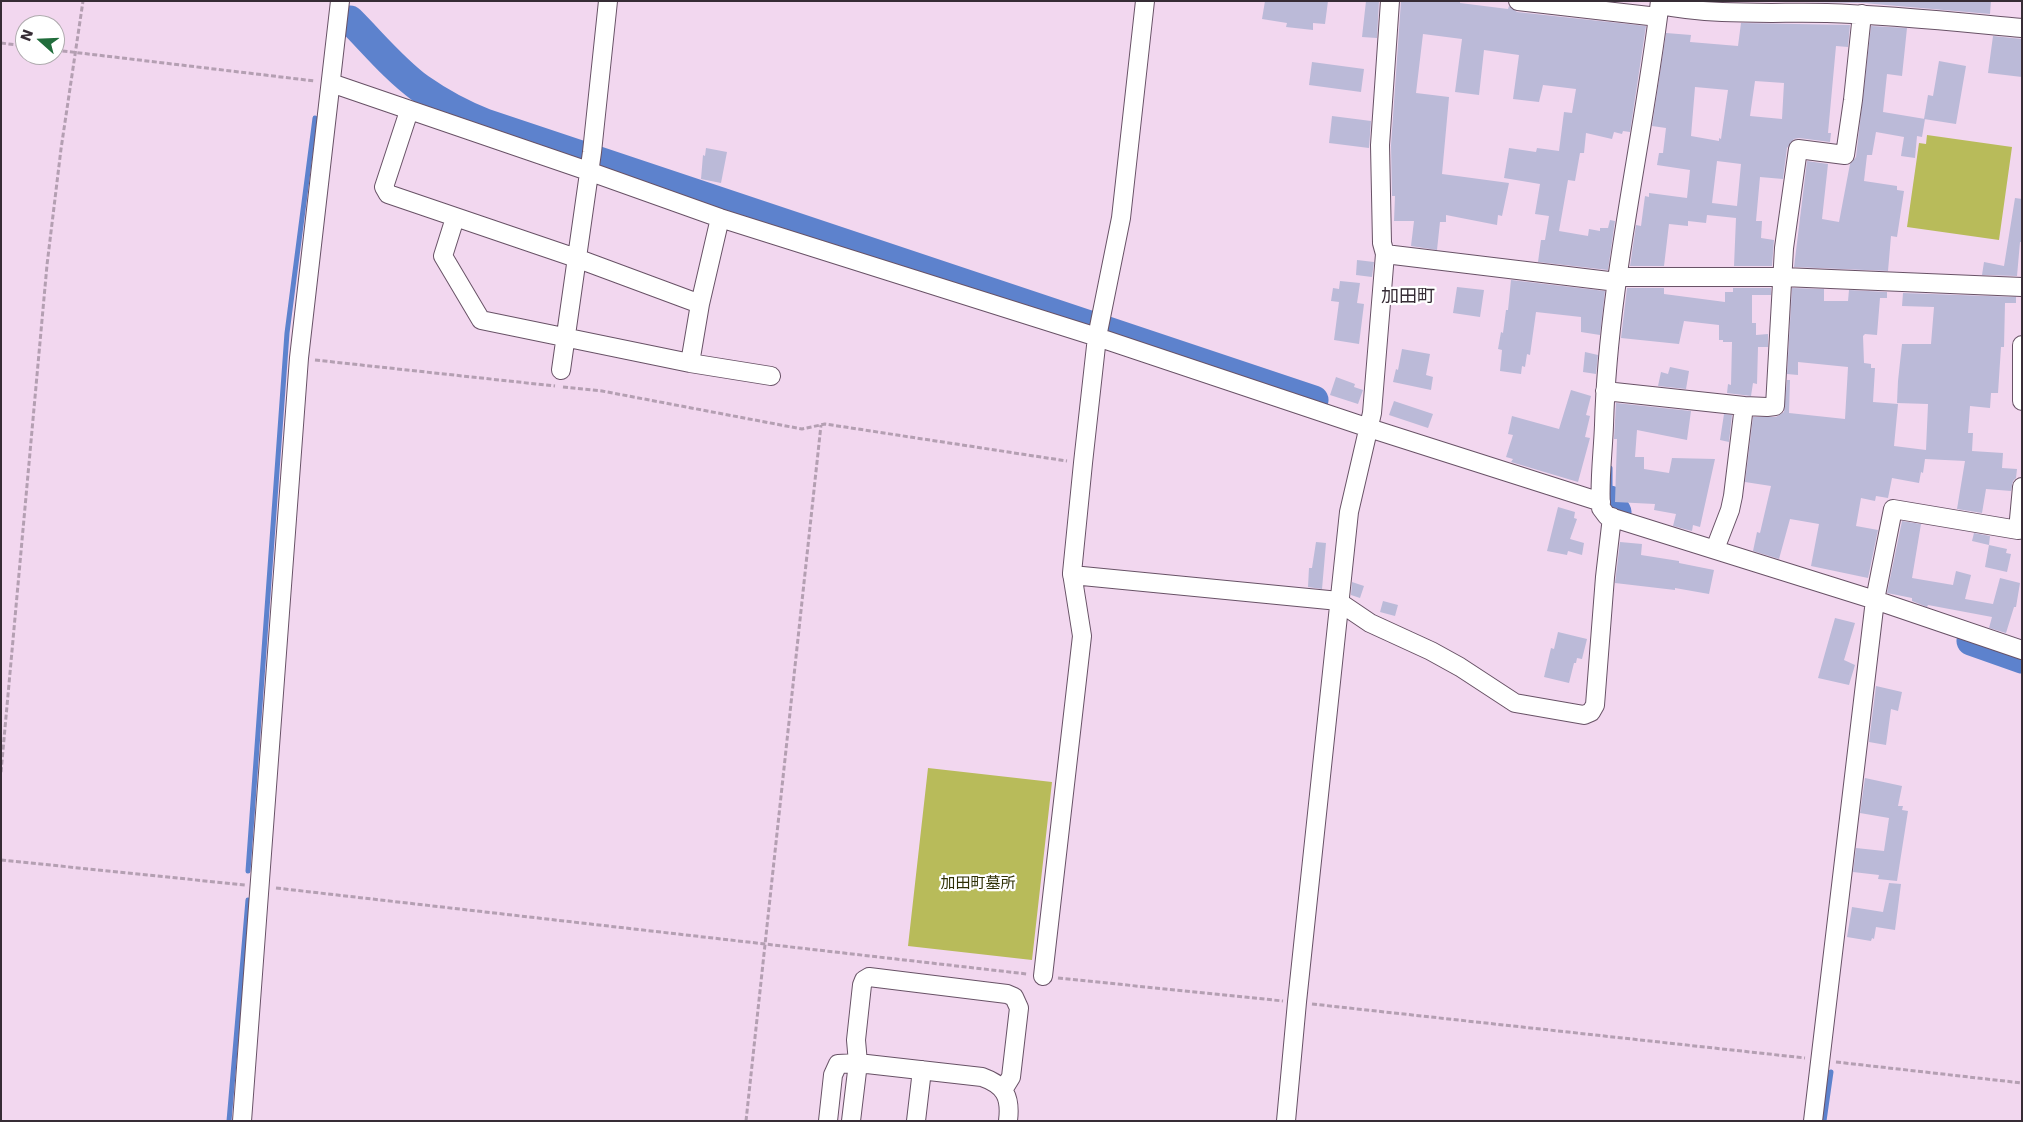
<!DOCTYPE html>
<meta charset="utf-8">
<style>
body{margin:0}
#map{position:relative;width:2023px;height:1122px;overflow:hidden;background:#f2d7ef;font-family:"DejaVu Sans",sans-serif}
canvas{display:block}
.frame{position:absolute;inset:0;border:2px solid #362c35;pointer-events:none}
.north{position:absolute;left:15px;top:15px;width:50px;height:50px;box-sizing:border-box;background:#fff;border:1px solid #afabae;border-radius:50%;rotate:290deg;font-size:14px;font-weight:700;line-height:20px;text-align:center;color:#362c35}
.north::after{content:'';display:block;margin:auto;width:18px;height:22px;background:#216d3c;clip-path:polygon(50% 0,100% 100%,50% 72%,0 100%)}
</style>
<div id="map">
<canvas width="2023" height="1122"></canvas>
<div class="frame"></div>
<div class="north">N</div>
</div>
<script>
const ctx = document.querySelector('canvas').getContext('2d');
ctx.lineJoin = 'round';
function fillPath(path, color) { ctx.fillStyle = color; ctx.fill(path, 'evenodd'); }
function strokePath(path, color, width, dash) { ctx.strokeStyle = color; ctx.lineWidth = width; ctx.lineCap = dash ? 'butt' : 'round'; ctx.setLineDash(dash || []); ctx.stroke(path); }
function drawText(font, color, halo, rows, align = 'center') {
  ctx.font = font + ' "DejaVu Sans","Noto Sans JP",sans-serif'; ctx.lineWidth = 4.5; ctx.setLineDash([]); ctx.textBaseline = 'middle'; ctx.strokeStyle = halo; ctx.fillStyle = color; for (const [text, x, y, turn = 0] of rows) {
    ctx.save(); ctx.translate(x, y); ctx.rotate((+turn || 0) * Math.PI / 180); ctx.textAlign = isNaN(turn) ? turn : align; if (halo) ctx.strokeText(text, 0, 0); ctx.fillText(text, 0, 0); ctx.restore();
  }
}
const green = new Path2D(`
 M1927 135 2012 147 1999 240 1907 227 1919 143 1926 144Z
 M928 768 1052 782 1032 960 908 946Z`);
const stream = new Path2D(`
 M1610 468V495L1612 502
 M248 871 287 333 315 118
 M229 1121 248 900
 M1824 1121 1831 1072`);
const river = new Path2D(`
 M350 20C373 43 394 69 420 88 440 102 462 114 485 123L1314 400
 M1610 500 1617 512
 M1971 641 2022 659`);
const building = new Path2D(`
 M1265 1H1328L1325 24 1313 23V30L1286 27 1287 23 1262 19Z
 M1366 1H1379L1377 38 1362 37Z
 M1401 1H1460V3L1508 9 1509 6 1517 12 1646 26 1630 132 1623 131 1622 134 1614 132 1612 139 1586 133 1584 153H1580L1575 181 1568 180 1559 231 1588 236 1589 229 1600 231V228H1608L1610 220 1615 221 1608 270 1538 262 1541 240H1545L1549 216 1535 214 1540 184 1504 178 1509 148 1536 152 1537 148 1559 151 1564 112 1572 113 1576 89 1543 85 1539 102 1513 99 1519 55 1484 50 1479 95 1455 92 1462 39 1423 34 1416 93 1449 97 1442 174 1509 183 1502 216 1498 215 1497 225 1446 215V222H1440L1437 250 1411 246 1414 221H1394L1395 196H1392L1391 145Z
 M1743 1H1991L1990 14 1863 3Z
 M1741 23 1850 25 1848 47 1836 46 1828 133H1831L1830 142 1799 138 1794 139 1787 148 1783 179 1760 177 1756 221H1762L1761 238 1774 240 1772 266H1734L1736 218 1707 215 1706 223 1688 221V226L1669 224 1664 266H1630L1636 225 1641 226 1645 196 1649 197V193L1687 198 1690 170 1657 165 1659 153H1663L1666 128 1652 126 1666 33 1691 35 1690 42 1738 46ZM1755 81 1784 83 1782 119 1750 116ZM1695 87 1728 90 1721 139 1719 138V141L1691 136ZM1717 161 1741 164 1737 206 1712 203Z
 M1871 26 1907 28 1902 76 1887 74 1883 112 1925 119 1922 137 1917 136 1915 158 1901 156 1904 137 1876 132 1872 155H1867L1864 181 1897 186V190L1904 191 1897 237 1891 236 1888 271 1794 267 1807 161 1828 164 1822 219 1839 222 1850 164 1856 157Z
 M1993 36 2022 39V77L1988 73Z
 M1939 61 1966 66 1956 124 1924 119 1928 95 1933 96Z
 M1312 62 1364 69 1361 92 1309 85Z
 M1332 116 1371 121 1369 148 1329 143Z
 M706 148 727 152 721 183 701 179 703 155 705 156Z
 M2015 198 2022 199V242H2020L2017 276 1982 275 1984 262 2004 266Z
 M1357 260 1374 262 1372 277 1356 275Z
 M1511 280 1605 291 1600 335 1581 332V317L1536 312 1530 355 1527 354 1525 367 1522 366 1521 374 1500 371 1502 350 1498 349 1501 332 1503 333 1506 310H1508Z
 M1340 281 1360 283 1357 303 1364 304 1359 344 1334 340 1339 302 1331 301 1333 288 1339 289Z
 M1457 287 1484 290 1480 317 1453 313Z
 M1627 288H1664V294L1725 302V292H1733V288H1771V295H1752V323H1756V335L1768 334V347H1758L1757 384 1753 383 1751 396 1727 393 1728 384 1731 385 1732 342H1723V340H1719V325L1684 321 1679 344 1621 338Z
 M1792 288 1824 289V301H1848L1849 290 1887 292V298H1880L1877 335 1865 334 1863 336 1864 363 1871 364V368H1875L1873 402 1898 404 1894 446 1926 450 1928 404 1897 403 1898 381 1902 344H1931L1934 307 1902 306 1903 293 2016 297V303H2005L2004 347H2001L1998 393H1991L1990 408 1970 406 1968 433H1973L1972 451 2003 453 2002 468 2017 469 2016 478 2013 481 2011 491 1986 489 1982 513 1957 509 1965 461 1925 459 1923 473 1921 472 1919 483 1892 478 1888 498 1876 496 1875 501 1861 498 1856 526 1878 530 1868 578 1811 566 1819 524 1790 519 1779 559 1753 551 1757 532 1760 533 1771 486 1745 482 1753 417H1776L1784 412 1787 380H1790L1789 413 1845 419 1848 367 1798 362V375L1787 374Z
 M1402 349 1430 354 1426 375 1433 377 1431 390 1393 382 1396 369 1398 370Z
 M1585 352 1598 355 1596 374 1583 372Z
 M1670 367 1689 371 1686 389 1658 386 1661 372 1668 374Z
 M1336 377 1355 384 1354 387 1363 390 1358 404 1330 395Z
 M1571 390 1591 396 1586 415 1590 416 1585 437 1590 438 1578 482 1511 462 1513 459 1506 457 1513 435 1508 434 1512 416 1559 429Z
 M1394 401 1433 414 1428 428 1389 415Z
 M1616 403 1691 411 1687 440 1637 430 1635 457H1644V469L1669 473 1672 458 1715 459 1700 527 1693 525 1692 531 1673 526 1676 514 1654 510 1655 504 1615 502 1617 439H1614Z
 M1724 414 1732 415 1729 442 1720 440Z
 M1558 507 1575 512 1574 518 1577 519 1570 539 1584 543 1582 555 1568 551 1567 555 1547 551Z
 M1902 521 1921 524 1912 578 1953 585 1956 571 1971 575 1965 599 1993 604 2000 578 2020 583 2016 607H2014L2006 633 1989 628 1992 617 1928 605 1927 607 1912 601V598L1887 593Z
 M1974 533 1990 536 1989 545 1972 541Z
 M1316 542 1326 543 1322 589 1308 587 1309 568H1312Z
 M1620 542 1642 544 1641 555 1679 561V563L1714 570 1709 594 1675 588V590L1615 583Z
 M1989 545 2007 549 2006 553 2011 554 2007 572 1985 567Z
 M1352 582 1364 586 1360 598 1351 595Z
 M1383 601 1398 605 1395 616 1380 612Z
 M1835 618 1855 623 1844 660 1855 665 1849 685 1818 678Z
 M1558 632 1587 639 1582 659 1577 658 1576 663H1574L1569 683 1544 677 1551 648 1554 649Z
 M1876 686 1902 692 1898 711 1891 709 1886 745 1869 742Z
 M1865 778 1902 786 1898 806H1903L1902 810 1908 811 1897 881 1878 879 1879 875 1853 872 1856 848 1884 851 1889 818 1860 813Z
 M1889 883 1901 884 1895 930 1876 927 1874 939 1872 938 1871 941 1847 937 1852 907 1883 912Z`);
const path = new Path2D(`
 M1 43 25 46
 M55 50 315 81
 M315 360 555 386
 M563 387 602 391 802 429 825 424 1067 461
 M1 772 47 265 61 149 83 1
 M1 860 245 885
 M276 888 1027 974
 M1058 978 1283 1001
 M1312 1004 1805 1058
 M1836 1062 2022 1083
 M746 1121 821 425`);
const minor = new Path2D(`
 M1518 1 1658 17
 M1660 1C1643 143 1608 283 1604 425 1603 453 1599 481 1601 508L1607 516 1875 600 2022 650
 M1660 5C1714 16 1772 12 1827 13 1892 15 1957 22 2022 28
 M331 83 588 171 720 218 1097 337 1369 428 1601 502
 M409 111 384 187 388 194 576 258 700 304
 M455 218 443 256 481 320 690 363 771 376
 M1385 254 1617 282
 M1618 277H1783L2022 287
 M2022 345V401
 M690 363 700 304 720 218
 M561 370 592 152 608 1
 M1605 391 1744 406
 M1715 549 1730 510 1733 496 1744 406 1767 407 1775 406 1784 248 1798 149 1845 155 1853 100 1862 14
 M1072 575 1339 601
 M1339 602 1370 623 1431 651 1460 667 1515 703 1584 715 1591 712 1595 705 1605 577 1612 517
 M1043 976 1082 636 1072 573 1083 463 1097 337 1121 218 1145 1
 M242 1121 299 358 340 1
 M828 1121 833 1075 838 1064 858 1063 856 1040 862 985 864 980 869 977 1007 994 1014 997 1019 1008 1011 1077 1003 1090
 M851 1121 858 1063 982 1077C1005 1085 1011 1097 1008 1121
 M916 1121 922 1070
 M1286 1121 1297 1002 1349 512 1372 413 1385 254 1382 243 1380 145 1390 1
 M1813 1121 1875 600 1893 509 2018 530 2022 487`);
const parkNames = [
 ["加田町墓所",978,884]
];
const quarterNames = [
 ["加田町",1408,297]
];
fillPath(green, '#b8bb5a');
strokePath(stream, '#5d82cd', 5);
strokePath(river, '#5d82cd', 29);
fillPath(building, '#bbbad8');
strokePath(minor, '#685266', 20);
strokePath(path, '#b49fb2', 3, [5, 2.5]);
strokePath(minor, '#fff', 18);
drawText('15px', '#2e2f04', '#fff', parkNames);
drawText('18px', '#362c35', '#fff', quarterNames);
</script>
